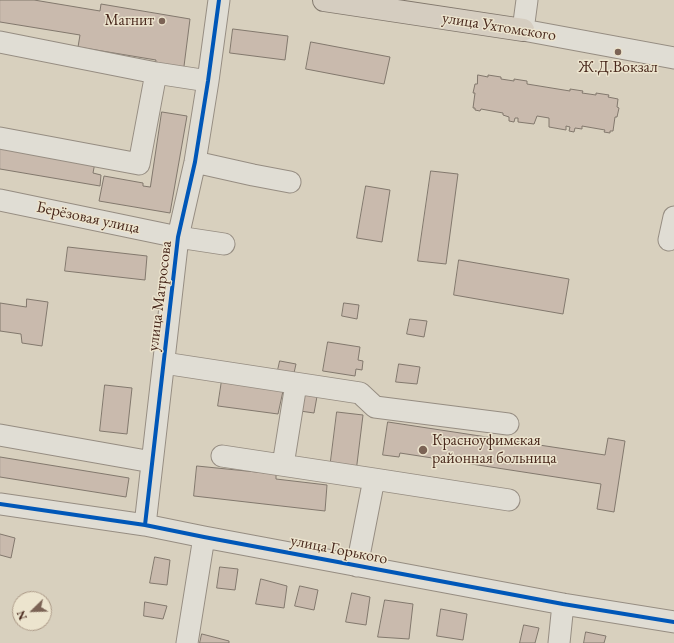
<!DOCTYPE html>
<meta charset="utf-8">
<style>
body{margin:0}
#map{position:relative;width:674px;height:643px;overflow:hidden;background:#d8d0be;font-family:"EB Garamond",serif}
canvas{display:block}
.north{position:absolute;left:12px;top:591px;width:40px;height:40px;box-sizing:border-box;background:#ece4ce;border:1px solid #ab9987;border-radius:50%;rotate:247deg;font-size:11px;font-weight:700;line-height:16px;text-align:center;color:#49291d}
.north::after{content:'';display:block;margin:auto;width:14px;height:18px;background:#7b6355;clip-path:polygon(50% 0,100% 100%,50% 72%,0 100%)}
</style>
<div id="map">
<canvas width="674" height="643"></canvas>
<div class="north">N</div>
</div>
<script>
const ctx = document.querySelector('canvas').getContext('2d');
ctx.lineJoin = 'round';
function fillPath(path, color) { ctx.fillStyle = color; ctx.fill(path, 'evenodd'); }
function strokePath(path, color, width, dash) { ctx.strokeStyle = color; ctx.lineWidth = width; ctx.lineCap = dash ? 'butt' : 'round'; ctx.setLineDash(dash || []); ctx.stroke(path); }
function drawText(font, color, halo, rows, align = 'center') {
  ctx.font = font + ' "EB Garamond",serif'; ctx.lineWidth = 3; ctx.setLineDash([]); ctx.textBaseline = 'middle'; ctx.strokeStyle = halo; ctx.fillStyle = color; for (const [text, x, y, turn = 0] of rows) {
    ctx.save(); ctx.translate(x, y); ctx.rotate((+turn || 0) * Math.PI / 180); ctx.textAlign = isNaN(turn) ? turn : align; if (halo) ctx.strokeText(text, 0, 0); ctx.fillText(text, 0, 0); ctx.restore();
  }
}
const building = new Path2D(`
 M0 0H34L100 11 101 4 190 19 183 74 154 69 156 60 78 47 80 35 0 22Z
 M233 29 288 36 285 60 230 53Z
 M311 42 390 57 384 84 306 69Z
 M478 75 488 77V75L501 77V79L514 81V79L527 81V84L570 91V89L583 91 582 93 596 95V93L609 95 608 97 618 99 617 107 619 108 617 117H615L613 131H610V133L604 132 605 130 582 126V129L575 128 574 132 569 131 570 127 566 126V130L549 127V118L537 116 534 124 518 122V118H515L514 122 509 121V117L503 115V113L481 109 480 111 475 110V108H473L475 93H473L475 84H477Z
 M162 112 187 116 170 213 99 201 104 176 143 183V186L150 187Z
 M0 141 96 157 93 173 101 175 100 186 0 169Z
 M431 171 458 174 446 264 418 261Z
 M366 186 390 190 382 242 357 238Z
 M68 247 147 256 145 280 65 271Z
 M459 260 569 279 563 314 454 295Z
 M27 299 48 302 42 346 22 343 21 334 0 331V303L26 307Z
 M344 303 359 305 357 319 342 316Z
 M410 319 427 321 424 337 407 334Z
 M328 342 360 347 358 360 363 361 362 370 356 369 355 376 323 371Z
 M280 361 296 364 294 373 278 370Z
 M399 364 420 367 417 384 396 382Z
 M222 380 283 391 278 414 218 406Z
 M105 385 132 388 127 434 100 431Z
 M304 389 318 391 314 413 300 411Z
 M337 412 363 415 356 472 330 468Z
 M388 422 605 455 608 438 625 441 614 512 597 509 601 484 400 453 399 457 383 455Z
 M0 457 129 478 126 497 0 477Z
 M197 466 276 474V479L327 485 325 511 194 496Z
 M0 534 15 538 11 558 0 555Z
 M155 557 170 560 167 585 150 583Z
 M220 567 238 569 235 590 217 588Z
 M261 579 287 586 284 608 256 604Z
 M300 586 318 590 314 610 295 606Z
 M352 593 370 597 366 625 346 622Z
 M385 600 413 604 409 639 378 637Z
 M145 602 167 606 163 619 144 616Z
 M441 609 467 614 463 640 437 636Z
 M524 625 539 628 535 643H520Z
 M586 632 606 636 604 643H584Z
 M202 634 229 641V643H200Z`);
const minor = new Path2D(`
 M527 0 523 30 674 58
 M0 42 156 73 208 81
 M0 138 139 164 156 73
 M195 162 253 175 290 182
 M0 200 178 237 224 244
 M669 240 674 217
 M164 363 360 393 375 407 508 424
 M0 435 152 462
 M222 456 374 479
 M283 465 296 384
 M0 504 145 525 204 537 563 604 674 622
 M145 525 178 237 195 162 208 81 219 0
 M357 566 374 479 509 500
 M187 643 204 537
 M559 643 563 604`);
const major = new Path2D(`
 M324 0 523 30`);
const cycleway = new Path2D(`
 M0 504 145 525 204 537 563 604 674 622
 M145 525 178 237 195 162 208 81 219 0`);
const markers = [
 [162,21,4,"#7b6355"],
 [618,52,4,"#7b6355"],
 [423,450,5,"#7b6355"]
];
const poiNames = [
 ["Магнит",154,21],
 ["Ж.Д.Вокзал",618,68,"center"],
 ["Красноуфимская",432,441,"left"],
 ["районная больница",432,459,"left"]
];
const streetNames = [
 ["улица Ухтомского",499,27,9],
 ["Берёзовая улица",88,218,12],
 ["улица Матросова",160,296,-83],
 ["улица Горького",339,550,11]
];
fillPath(building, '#c9baad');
strokePath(building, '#82786d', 1);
strokePath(minor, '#968d82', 23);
strokePath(major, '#82786d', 24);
strokePath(minor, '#e0ddd4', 21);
strokePath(major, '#d5cdc0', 22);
strokePath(cycleway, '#0057b8', 4);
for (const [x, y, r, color] of markers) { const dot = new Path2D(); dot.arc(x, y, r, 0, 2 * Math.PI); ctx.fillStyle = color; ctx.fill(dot); strokePath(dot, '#ece4ce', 1.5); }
drawText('16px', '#49291d', '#ece4ce', poiNames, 'right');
drawText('16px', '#49291d', '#ece4ce', streetNames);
</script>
